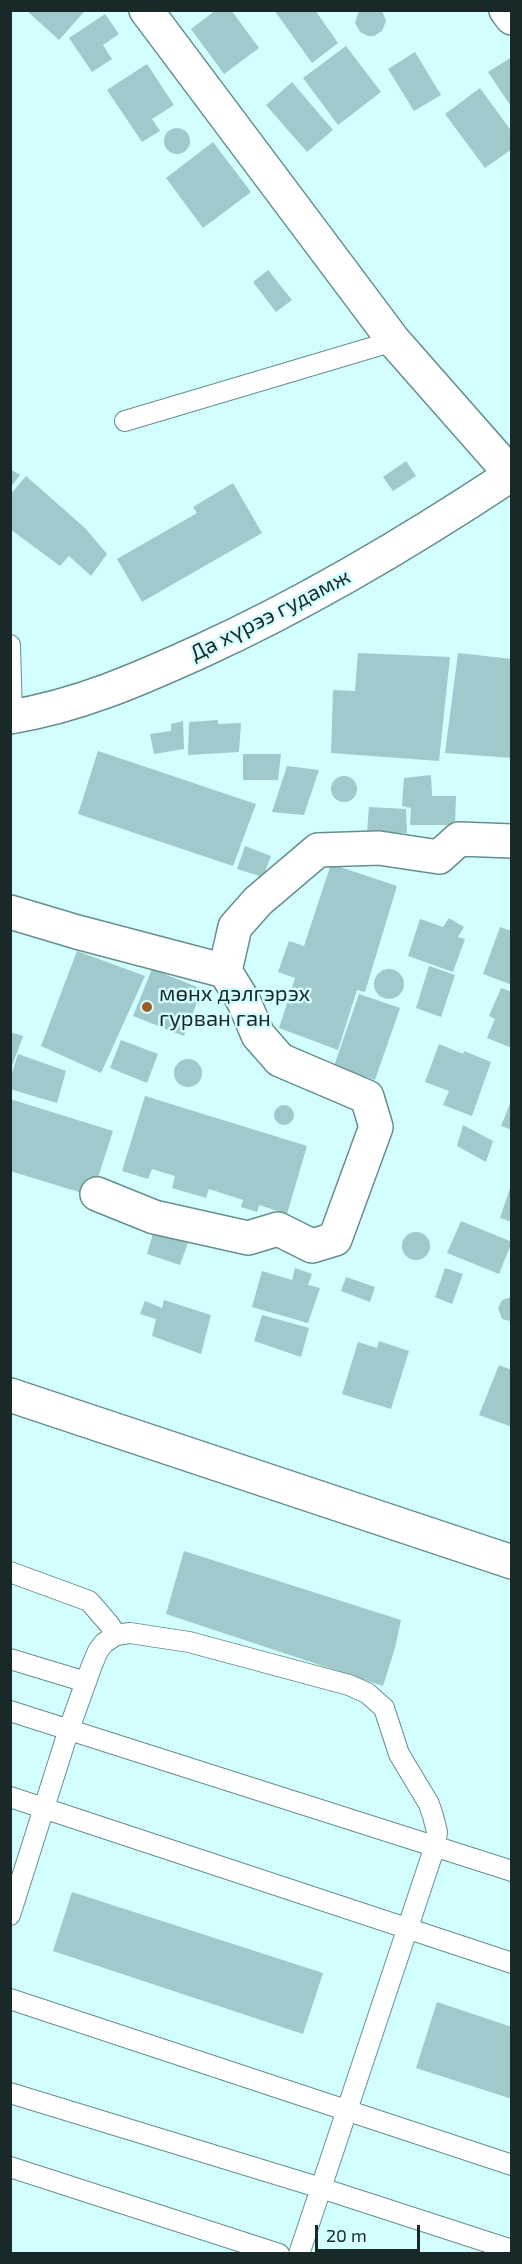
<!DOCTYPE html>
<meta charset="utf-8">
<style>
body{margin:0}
#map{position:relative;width:522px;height:2264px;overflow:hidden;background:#d3feff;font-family:"Exo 2",sans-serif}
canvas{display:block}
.frame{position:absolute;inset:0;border:12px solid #19292a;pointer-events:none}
.scale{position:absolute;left:315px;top:2225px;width:105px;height:27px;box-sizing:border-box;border:3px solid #19292a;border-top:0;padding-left:8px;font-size:18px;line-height:21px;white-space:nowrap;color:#19292a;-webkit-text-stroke:4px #d3feff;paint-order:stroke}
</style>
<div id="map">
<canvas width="522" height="2264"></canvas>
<div class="frame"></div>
<div class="scale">20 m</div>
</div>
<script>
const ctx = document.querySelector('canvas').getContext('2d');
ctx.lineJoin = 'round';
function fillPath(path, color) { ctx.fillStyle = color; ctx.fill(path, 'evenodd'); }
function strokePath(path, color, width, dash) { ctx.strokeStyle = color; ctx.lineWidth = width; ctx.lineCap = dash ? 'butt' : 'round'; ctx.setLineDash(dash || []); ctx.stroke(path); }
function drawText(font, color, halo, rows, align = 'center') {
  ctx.font = font + ' "Exo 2",sans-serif'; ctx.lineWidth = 5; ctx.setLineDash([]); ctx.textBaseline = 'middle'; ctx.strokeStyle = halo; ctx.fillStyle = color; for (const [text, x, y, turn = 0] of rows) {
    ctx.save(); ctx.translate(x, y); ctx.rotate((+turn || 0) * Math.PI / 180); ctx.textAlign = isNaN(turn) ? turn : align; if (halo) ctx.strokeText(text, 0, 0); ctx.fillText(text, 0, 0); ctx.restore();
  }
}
const building = new Path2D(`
 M26 10H82L84 12 59 40Z
 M216 10H231L259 48 224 74 191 29Z
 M274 10H315L338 43 312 63Z
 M359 10H382L386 21 382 31 374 36H368L360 32 355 23Z
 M105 14 119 34 103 45 112 59 92 72 69 38Z
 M346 46 381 92 338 125 303 78Z
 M415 52 441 95 414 111 388 69Z
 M512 57V108L488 72Z
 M147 64 174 105 152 119 160 131 142 142 107 90Z
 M292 82 333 130 307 152 266 105Z
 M480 88 512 132V149L485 168 445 114Z
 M164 141a13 13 0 1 1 26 0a13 13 0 1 1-26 0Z
 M213 142 251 192 203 228 166 178Z
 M268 270 292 300 276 312 253 282Z
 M406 461 416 476 393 491 383 477Z
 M10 469 20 475 10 488Z
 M26 476 85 528 107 554 91 576 69 556 60 566 10 529V495Z
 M233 483 262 533 142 602 117 559 197 513 193 507Z
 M358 653 450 657 439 761 331 753 333 690 355 691Z
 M458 653 512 659V758L445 753Z
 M218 720V724L241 723 239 752 188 755 189 722Z
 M183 721 184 749 154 754 150 734 171 731V724Z
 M98 751 256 804 233 866 78 814Z
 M243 754H281L278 780H243Z
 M287 766 319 770 304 815 272 812Z
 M431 775 432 796H456L455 825H410L411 808 402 806 404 778Z
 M331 789a13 13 0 1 1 26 0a13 13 0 1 1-26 0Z
 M369 807 406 809 407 833 367 832Z
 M245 846 271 856 263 877 237 869Z
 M331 864 397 886 365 992 357 990 338 1050 279 1028 295 978 278 972 289 941 304 946Z
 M449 918 464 927 458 937 465 939 453 972 408 956 420 919 443 927Z
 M500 927 512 931V985L483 974Z
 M77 951 145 976 101 1073 41 1046Z
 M429 966 455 975 441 1017 416 1008Z
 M374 984a15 15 0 1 1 30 0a15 15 0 1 1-30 0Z
 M152 969 202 989 184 1036 133 1016Z
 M501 988 512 992V1048L487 1038 495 1019 489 1016Z
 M359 994 400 1008 375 1080 334 1066Z
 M10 1032 23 1036 11 1069H10Z
 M121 1040 158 1054 147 1083 110 1068Z
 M439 1044 463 1054 464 1051 491 1062 472 1116 443 1105 449 1091 425 1082Z
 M18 1054 66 1071 57 1103 10 1089V1079Z
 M174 1073a14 14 0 1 1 28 0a14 14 0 1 1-28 0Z
 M145 1096 307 1146 287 1214 259 1205 257 1212 241 1207 243 1200 209 1189 206 1198 172 1188 175 1176 152 1169 148 1179 122 1171Z
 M10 1099 113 1131 92 1196 10 1171Z
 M511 1101H512V1130L501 1126Z
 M274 1115a10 10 0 1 1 20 0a10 10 0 1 1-20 0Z
 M463 1125 493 1141 486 1162 457 1146Z
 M511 1185H512V1222L500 1218Z
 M461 1221 512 1242 499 1274 447 1253Z
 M154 1230 189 1240 180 1265 147 1254Z
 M402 1246a14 14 0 1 1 28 0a14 14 0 1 1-28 0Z
 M295 1268 312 1274 308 1285 320 1288 308 1323 252 1307 262 1271 292 1280Z
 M445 1268 463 1274 452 1304 435 1297Z
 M346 1277 375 1287 370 1302 341 1291Z
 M512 1297V1321H510L502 1319 498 1308 502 1300Z
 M164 1300 211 1315 201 1354 152 1336 156 1319 140 1314 145 1301 162 1308Z
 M262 1315 309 1328 301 1357 254 1341Z
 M379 1341 409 1351 391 1409 342 1394 358 1342 377 1348Z
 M499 1365 512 1370V1427L479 1415Z
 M184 1551 401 1620 395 1648 383 1686 166 1614Z
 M72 1892 323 1973 303 2034 53 1951Z
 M437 2002 512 2027V2099L416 2068Z`);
const lane = new Path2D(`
 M125 421 394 341
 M10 645 12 717
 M10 1572 89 1601 109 1624 116 1635
 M10 1659 86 1682
 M10 1711 512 1871
 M10 1797 512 1963
 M10 1915 69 1729 92 1665 98 1651 104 1643 116 1635 130 1633 189 1642 349 1685 367 1693 384 1708 399 1754 429 1804 433 1816 437 1832 435 1846 299 2254
 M10 1999 512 2165
 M10 2093 321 2188 512 2250
 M10 2167 279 2254`);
const street = new Path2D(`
 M146 10 394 341 512 475
 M506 10 512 18
 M10 912 77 932 225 971 235 927 258 901 318 850 379 848 439 857 459 839 512 841
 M97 1194 154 1217 248 1238 278 1229 312 1246 335 1239 376 1127 367 1097 280 1060 258 1035 244 1002 225 971
 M10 1395 512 1562`);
const secondary = new Path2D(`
 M10 717C78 706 137 680 199 652 309 602 411 541 512 474`);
const markers = [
 [147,1007,6,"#9e5c28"]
];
const streetNames = [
 ["Да хүрээ гудамж",270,615,-27]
];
const poiNames = [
 ["мөнх дэлгэрэх",159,994],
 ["гурван ган",159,1019]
];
fillPath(building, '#9fc9ca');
strokePath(lane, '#668e8f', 22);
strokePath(street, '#668e8f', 36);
strokePath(secondary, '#668e8f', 36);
strokePath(lane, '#fff', 20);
strokePath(street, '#fff', 33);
strokePath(secondary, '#fff', 33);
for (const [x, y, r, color] of markers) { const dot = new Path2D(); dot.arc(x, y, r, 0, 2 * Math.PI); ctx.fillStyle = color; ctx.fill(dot); strokePath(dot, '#d3feff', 2); }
drawText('22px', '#19292a', '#d3feff', streetNames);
drawText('22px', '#19292a', '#d3feff', poiNames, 'left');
</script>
